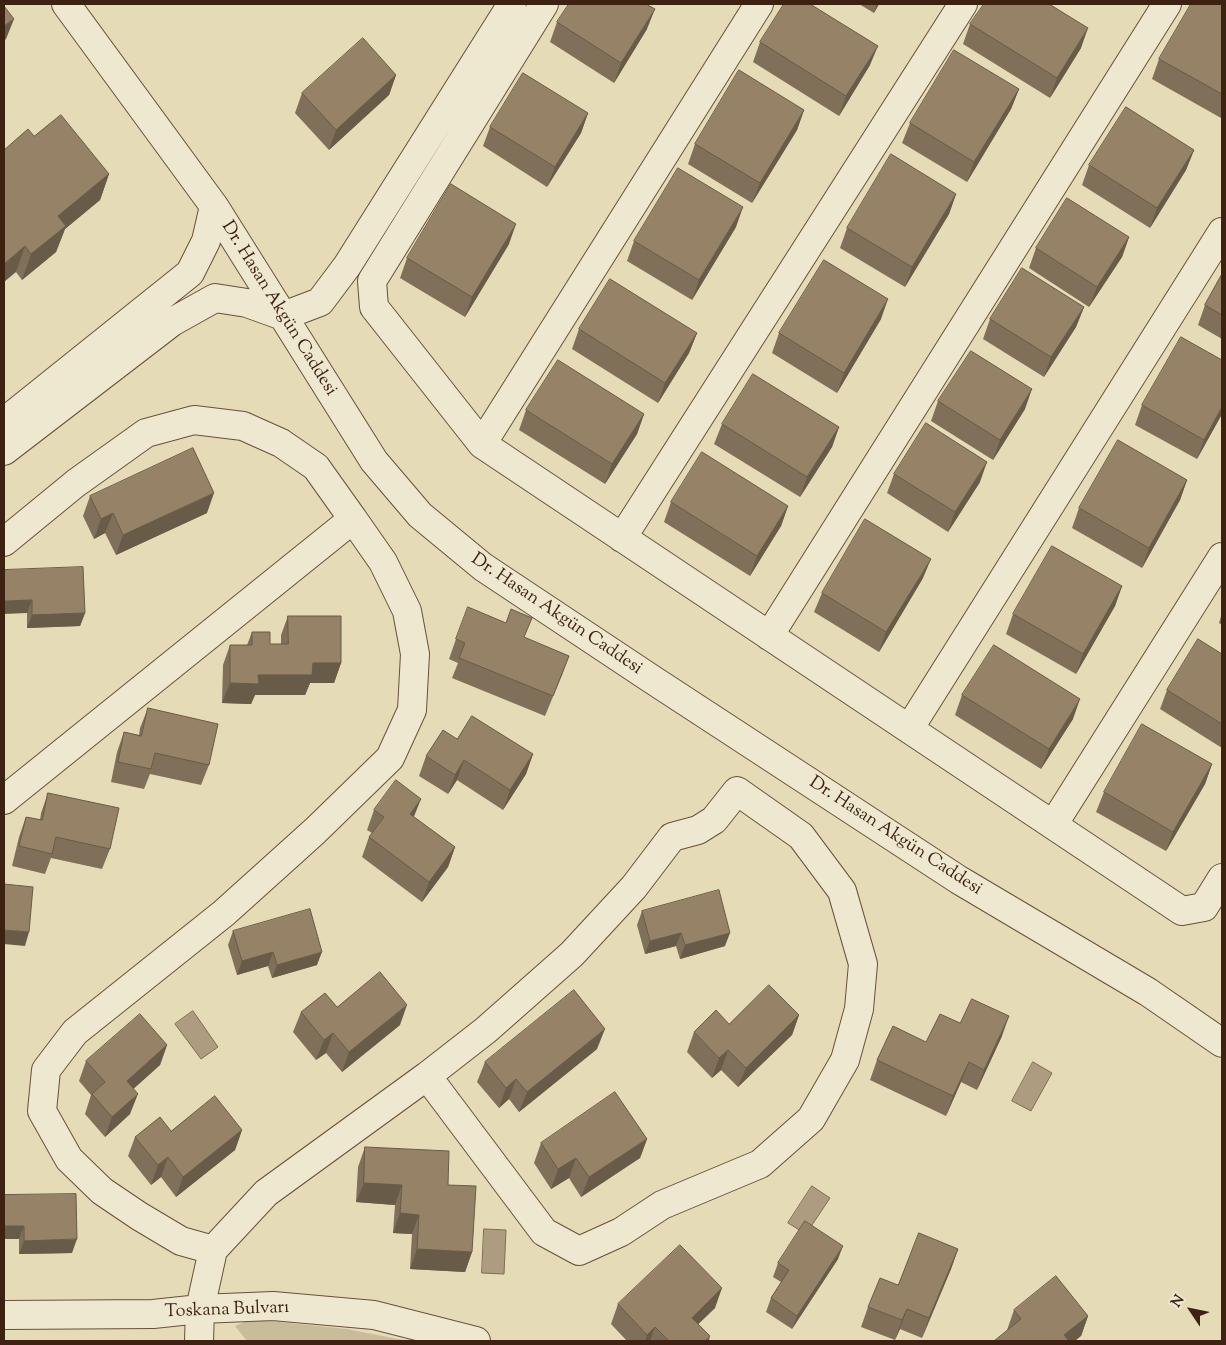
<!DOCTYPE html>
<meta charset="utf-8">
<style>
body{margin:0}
#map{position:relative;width:1226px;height:1345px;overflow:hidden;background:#e6dbb7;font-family:"Sorts Mill Goudy",serif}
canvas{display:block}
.frame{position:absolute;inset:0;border:5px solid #3e2211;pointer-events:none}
.north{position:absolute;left:1166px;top:1285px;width:50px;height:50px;-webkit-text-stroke:4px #efe8d0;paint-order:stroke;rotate:304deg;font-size:14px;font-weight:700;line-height:20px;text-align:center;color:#3e2211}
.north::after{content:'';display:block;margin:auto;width:18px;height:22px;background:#3e2211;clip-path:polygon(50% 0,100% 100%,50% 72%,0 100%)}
</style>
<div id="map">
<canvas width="1226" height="1345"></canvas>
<div class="frame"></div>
<div class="north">N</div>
</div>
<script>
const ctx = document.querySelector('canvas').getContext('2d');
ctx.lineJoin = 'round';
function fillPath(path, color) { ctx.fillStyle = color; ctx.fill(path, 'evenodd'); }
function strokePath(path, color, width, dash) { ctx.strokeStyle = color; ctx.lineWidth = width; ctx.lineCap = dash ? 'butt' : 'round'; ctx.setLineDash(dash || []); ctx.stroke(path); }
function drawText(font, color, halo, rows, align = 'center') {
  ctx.font = font + ' "Sorts Mill Goudy",serif'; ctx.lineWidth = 4; ctx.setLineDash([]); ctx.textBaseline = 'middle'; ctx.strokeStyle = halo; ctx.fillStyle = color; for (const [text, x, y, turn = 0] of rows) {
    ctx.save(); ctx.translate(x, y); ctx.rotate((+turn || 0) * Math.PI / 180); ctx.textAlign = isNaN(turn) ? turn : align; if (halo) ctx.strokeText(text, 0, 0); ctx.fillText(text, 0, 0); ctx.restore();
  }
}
const green = new Path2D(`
 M251 1319 347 1329 408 1341H247L235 1326Z`);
const water = new Path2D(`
 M193 1011 218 1047 201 1059 175 1024Z
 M1033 1062 1052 1073 1031 1111 1012 1101Z
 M812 1186 830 1198 806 1234 788 1223Z
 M484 1229 506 1230 504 1274 482 1273Z`);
const minor = new Path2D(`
 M66 4 214 206 374 461 420 515 483 567 650 678 959 880 1148 992 1222 1043
 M544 4 372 281 374 307 482 444 1182 911 1204 907 1222 878
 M4 422 190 273 206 241 214 206
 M482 444 759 4
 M4 451 172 322 215 298 247 303 283 316 320 302 347 266 512 4
 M353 519 383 562 407 611 415 654 412 710 390 758 315 831 224 913 75 1032 46 1070 42 1111 69 1159 102 1191 139 1216 181 1241 213 1250 266 1193 427 1076 544 1232 579 1251 621 1232 662 1205 760 1164 811 1119 845 1060 859 1009 863 964 842 891 801 836 737 791 714 820 698 830 672 837 634 887 572 954 486 1030 427 1076
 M622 538 963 4
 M4 542 76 483 146 433 194 420 243 426 281 443 316 467 353 519 4 800
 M769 636 1167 4
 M909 729 1222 232
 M1053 825 1222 557
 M4 1315 153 1314 200 1309 273 1306 374 1315 476 1341
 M199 1341 200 1309 213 1250`);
const wall = new Path2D(`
 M859 4H879L874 13Z
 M1222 4V116L1221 118 1152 79 1159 59Z
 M557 22 647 29 614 83 550 42Z
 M970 24 1081 48 1050 98 963 44Z
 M760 42 870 65 839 116 753 62Z
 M396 75 389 95 329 150 295 113 302 93Z
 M1019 89 1011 109 967 182 902 143 910 123Z
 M804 110 797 130 752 203 688 164 695 144Z
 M588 113 581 133 547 187 483 146 490 127Z
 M34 136 109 174 100 200 65 229 56 252 22 280 16 272Z
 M1194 150 1186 170 1150 228 1082 185 1089 165Z
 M956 194 949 214 905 287 840 248 847 228Z
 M736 227 692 300 627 261 634 241Z
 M1129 237 1122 257 1089 307 1029 268 1036 248Z
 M509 244 465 317 400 278 407 258Z
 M1222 274V339L1198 325 1205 305Z
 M1084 307 1076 327 1044 377 983 339 990 319Z
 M881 319 837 393 772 353 779 333Z
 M579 329 697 333 689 353 658 403 572 349Z
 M938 401 1025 409 993 460 931 421Z
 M1142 405 1222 414 1197 459 1135 425Z
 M526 410 644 414 637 434 605 484 519 430Z
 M722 424 839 427 832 447 800 497 714 444Z
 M894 474 980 482 948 532 887 493Z
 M1187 480 1180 500 1142 568 1072 528 1079 508Z
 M90 496 207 513 116 555 105 533 94 539 83 516Z
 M671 502 788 506 781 526 750 576 664 522Z
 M4 570 85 613 80 626 27 628V613Z
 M923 578 879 652 814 612 822 593Z
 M1122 586 1115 606 1076 674 1006 634 1013 614Z
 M1222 613V625L1219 623Z
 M288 616 341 663 334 683H310L305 695H255L251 704 222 703 223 665 230 645H247L252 632 270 644H281V635Z
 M525 638 569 656 545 716 452 678 458 663 449 659 456 639Z
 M1222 654V748L1160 709 1167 690Z
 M962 695 1073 719 1041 769 955 715Z
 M148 708 209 765 201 785 150 774 144 789 111 782 117 752 124 732 139 735 140 728Z
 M457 739 533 754 526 774 503 810 457 780 448 794 419 776 426 756Z
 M1212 764 1205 784 1166 851 1096 812 1104 792Z
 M48 793 110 849 102 869 51 858 45 874 12 866 19 837 26 817 40 820 41 813Z
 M374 810 414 817 455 847 448 867 422 902 362 857 369 837 372 833 367 830Z
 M642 911 725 946 680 959 676 946 645 954 637 925Z
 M233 931 317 965 272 978 268 966 237 975 228 945Z
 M337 1007 400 1025 342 1072 326 1053 316 1060 293 1032 301 1012Z
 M799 1015 792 1035 738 1087 721 1070 712 1078 687 1052 694 1032 729 1024Z
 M960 1023 1002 1036 977 1090 961 1082 946 1116 870 1080 877 1060 926 1042Z
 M167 1045 160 1065 133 1089 130 1114 105 1137 85 1114 91 1095 79 1081 86 1061Z
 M597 1049 519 1112 509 1099 499 1108 477 1082 485 1062Z
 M242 1130 235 1150 176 1197 161 1177 151 1185 128 1156 135 1137 171 1131Z
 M647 1139 640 1158 581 1197 569 1178 551 1189 534 1163 541 1143Z
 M365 1147 448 1185 472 1252 465 1272 410 1269 412 1234 393 1233 395 1205 356 1202 358 1167Z
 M4 1195 72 1253 19 1254V1239Z
 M958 1249 951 1269 922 1338 900 1329 895 1340 861 1327 868 1307 898 1285Z
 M838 1259 792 1329 766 1312 771 1298 781 1282 773 1277 778 1263Z
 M618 1304 715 1308 698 1324 710 1336 709 1341H627L611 1324Z
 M1014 1310 1088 1316 1081 1336 1007 1330Z`);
const shadedWall = new Path2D(`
 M877 4H879L874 13Z
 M655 9 647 29 614 83 621 63Z
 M14 19 6 39 4 41V26Z
 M1088 28 1081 48 1050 98 1057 78Z
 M878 46 870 65 839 116 846 96Z
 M396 75 389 95 329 150 336 130Z
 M1019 89 1011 109 967 182 974 162Z
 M804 110 797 130 752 203 760 183Z
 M588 113 581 133 547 187 555 167Z
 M1194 150 1186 170 1150 228 1157 208Z
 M109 174 100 200 65 229 56 252 22 280 31 254 58 216Z
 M956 194 949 214 905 287 912 267Z
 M743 207 736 227 692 300 699 280Z
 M516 224 509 244 465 317 472 297Z
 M1129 237 1122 257 1089 307 1097 287Z
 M25 246 16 272 4 282V264Z
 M888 299 881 319 837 393 844 373Z
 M1084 307 1076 327 1044 377 1051 357Z
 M697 333 689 353 658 403 665 383Z
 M1032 389 1025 409 993 460 1000 440Z
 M1222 407V414L1197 459 1204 440Z
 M644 414 637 434 605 484 612 464Z
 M839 427 832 447 800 497 807 477Z
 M987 462 980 482 948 532 955 512Z
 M1187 480 1180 500 1142 568 1149 548Z
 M214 493 207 513 116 555 123 535Z
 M788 506 781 526 750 576 757 556Z
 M113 513 105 533 94 539 101 519Z
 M931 559 923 578 879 652 886 632Z
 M1122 586 1115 606 1076 674 1083 654Z
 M32 600 27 613 4 614V601Z
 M85 613 80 626 27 628 32 615Z
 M569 656 562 675 545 716Z
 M313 663H341L334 683H310L305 695H255L251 704 222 703 230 683 258 675Z
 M1080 699 1073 719 1041 769 1049 749Z
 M533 754 526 774 503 810 510 790Z
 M464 760 457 780 448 794 455 775Z
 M1212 764 1205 784 1166 851 1173 832Z
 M421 799 413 819 410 814Z
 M455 847 448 867 422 902 429 882Z
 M4 930 29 932 25 946 4 944Z
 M681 933 676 946 645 954 650 941Z
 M730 933 725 946 680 959 685 945Z
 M273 952 268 966 237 975 242 961Z
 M322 952 317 965 272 978 277 965Z
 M407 1005 400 1025 342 1072 349 1052Z
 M799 1015 792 1035 738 1087 746 1068Z
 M1009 1016 1002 1036 977 1090 984 1070Z
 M605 1029 597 1049 519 1112 527 1092Z
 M333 1033 326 1053 316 1060 324 1040Z
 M167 1045 160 1065 120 1101 127 1081Z
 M728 1050 721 1070 712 1078 719 1058Z
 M969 1062 961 1082 946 1116 953 1096Z
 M516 1079 509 1099 499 1108 506 1088Z
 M138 1094 130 1114 105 1137 112 1117Z
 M242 1130 235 1150 176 1197 183 1177Z
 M647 1139 640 1158 581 1197 589 1177Z
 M168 1157 161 1177 151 1185 158 1165Z
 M576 1158 569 1178 551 1189 558 1169Z
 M364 1183 402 1185 395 1205 356 1202Z
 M400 1213 419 1215 412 1234 393 1233Z
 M4 1226H24L19 1239H4Z
 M77 1239 72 1253 19 1254 24 1241Z
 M843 1246 838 1259 792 1329 797 1316Z
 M417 1249 472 1252 465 1272 410 1269Z
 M958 1249 951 1269 922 1338 929 1318Z
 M722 1288 715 1308 685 1337 692 1318Z
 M907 1309 900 1329 895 1340 902 1320Z
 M1088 1316 1081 1336 1075 1341H1062L1064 1335Z
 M655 1327 650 1341H645L647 1335Z`);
const building = new Path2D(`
 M569 4H646L655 9 621 63 557 22Z
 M784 4H810L878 46 846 96 760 42Z
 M984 4H1049L1088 28 1057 78 970 24Z
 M1191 4H1222V94L1159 59Z
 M4 6 14 19 4 26Z
 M363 38 396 75 336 130 302 93Z
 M954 50 1019 89 974 162 910 123Z
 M739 70 804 110 760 183 695 144Z
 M523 73 588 113 555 167 490 127Z
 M1126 107 1194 150 1157 208 1089 165Z
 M61 115 109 174 58 216 66 226 31 254 25 246 4 264V150L28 129 34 136Z
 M891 154 956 194 912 267 847 228Z
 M678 168 743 207 699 280 634 241Z
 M451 184 516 224 472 297 407 258Z
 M1067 198 1129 237 1097 287 1036 248Z
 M824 260 888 299 844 373 779 333Z
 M1022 268 1084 307 1051 357 990 319Z
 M1222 274V315L1205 305Z
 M610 279 697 333 665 383 579 329Z
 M1181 337 1222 360V407L1204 440 1142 405Z
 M971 351 1032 389 1000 440 938 401Z
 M558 360 644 414 612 464 526 410Z
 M753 374 839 427 807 477 722 424Z
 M926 423 987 462 955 512 894 474Z
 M1118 440 1187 480 1149 548 1079 508Z
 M193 448 214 493 123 535 113 513 101 519 90 496Z
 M702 452 788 506 757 556 671 502Z
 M865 519 931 559 886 632 822 593Z
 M1052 546 1122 586 1083 654 1013 614Z
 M83 567 85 613 32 615V600L4 601V570Z
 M468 607 506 623 511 609 532 618 524 637 569 656 553 696 459 658 465 643 456 639Z
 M288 616H341V663H313L312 675H258L259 684 230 683V645H252V632H270V644H288Z
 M1198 639 1222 654V724L1167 690Z
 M994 645 1080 699 1049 749 962 695Z
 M148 708 218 724 209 765 155 753 151 769 118 762 124 732 141 736Z
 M472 716 533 754 510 790 464 760 455 775 426 756 443 730 457 739Z
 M1142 724 1212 764 1173 832 1104 792Z
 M396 780 421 799 410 814 455 847 429 882 369 837 384 817 374 810Z
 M48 793 119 808 110 849 56 837 52 854 19 846 26 817 42 820Z
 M4 884 33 887 29 932 4 930Z
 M719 890 730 933 685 945 681 933 650 941 642 911Z
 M310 909 322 952 277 965 273 952 242 961 233 931Z
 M380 972 407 1005 349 1052 333 1033 324 1040 301 1012 325 993 337 1007Z
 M769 985 799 1015 746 1068 728 1050 719 1058 694 1032 716 1010 729 1024Z
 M574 990 605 1029 527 1092 516 1079 506 1088 485 1062Z
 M972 999 1009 1016 984 1070 969 1062 953 1096 877 1060 893 1026 926 1042 940 1014 960 1023Z
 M140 1014 167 1045 127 1081 138 1094 112 1117 92 1094 105 1082 86 1061Z
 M615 1092 647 1139 589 1177 576 1158 558 1169 541 1143Z
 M215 1096 242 1130 183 1177 168 1157 158 1165 135 1137 160 1117 171 1131Z
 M365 1147 449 1151 448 1185 476 1186 472 1252 417 1249 419 1215 400 1213 402 1185 364 1183Z
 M76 1194 77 1239 24 1241V1226H4V1195Z
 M805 1221 843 1246 797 1316 771 1298 789 1270 778 1263Z
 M919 1233 958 1249 929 1318 907 1309 902 1320 868 1307 880 1278 898 1285Z
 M680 1245 722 1288 692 1318 710 1336 705 1341H669L655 1327 647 1335 618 1304Z
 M1056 1276 1088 1316 1064 1335 1069 1341H994L1021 1319 1014 1310Z`);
const streetNames = [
 ["Dr. Hasan Akgün Caddesi",278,309,58],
 ["Dr. Hasan Akgün Caddesi",556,615,34],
 ["Dr. Hasan Akgün Caddesi",895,837,33],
 ["Toskana Bulvarı",227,1311,-2]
];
fillPath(green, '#c9bc9b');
fillPath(water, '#ad9c7f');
strokePath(water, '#816b53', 1);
strokePath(minor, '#68503a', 30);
strokePath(minor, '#efe8d0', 28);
fillPath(wall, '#807059');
fillPath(shadedWall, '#685b48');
fillPath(building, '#958267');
strokePath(building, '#685b48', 1);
drawText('18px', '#3e2211', '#efe8d0', streetNames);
</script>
